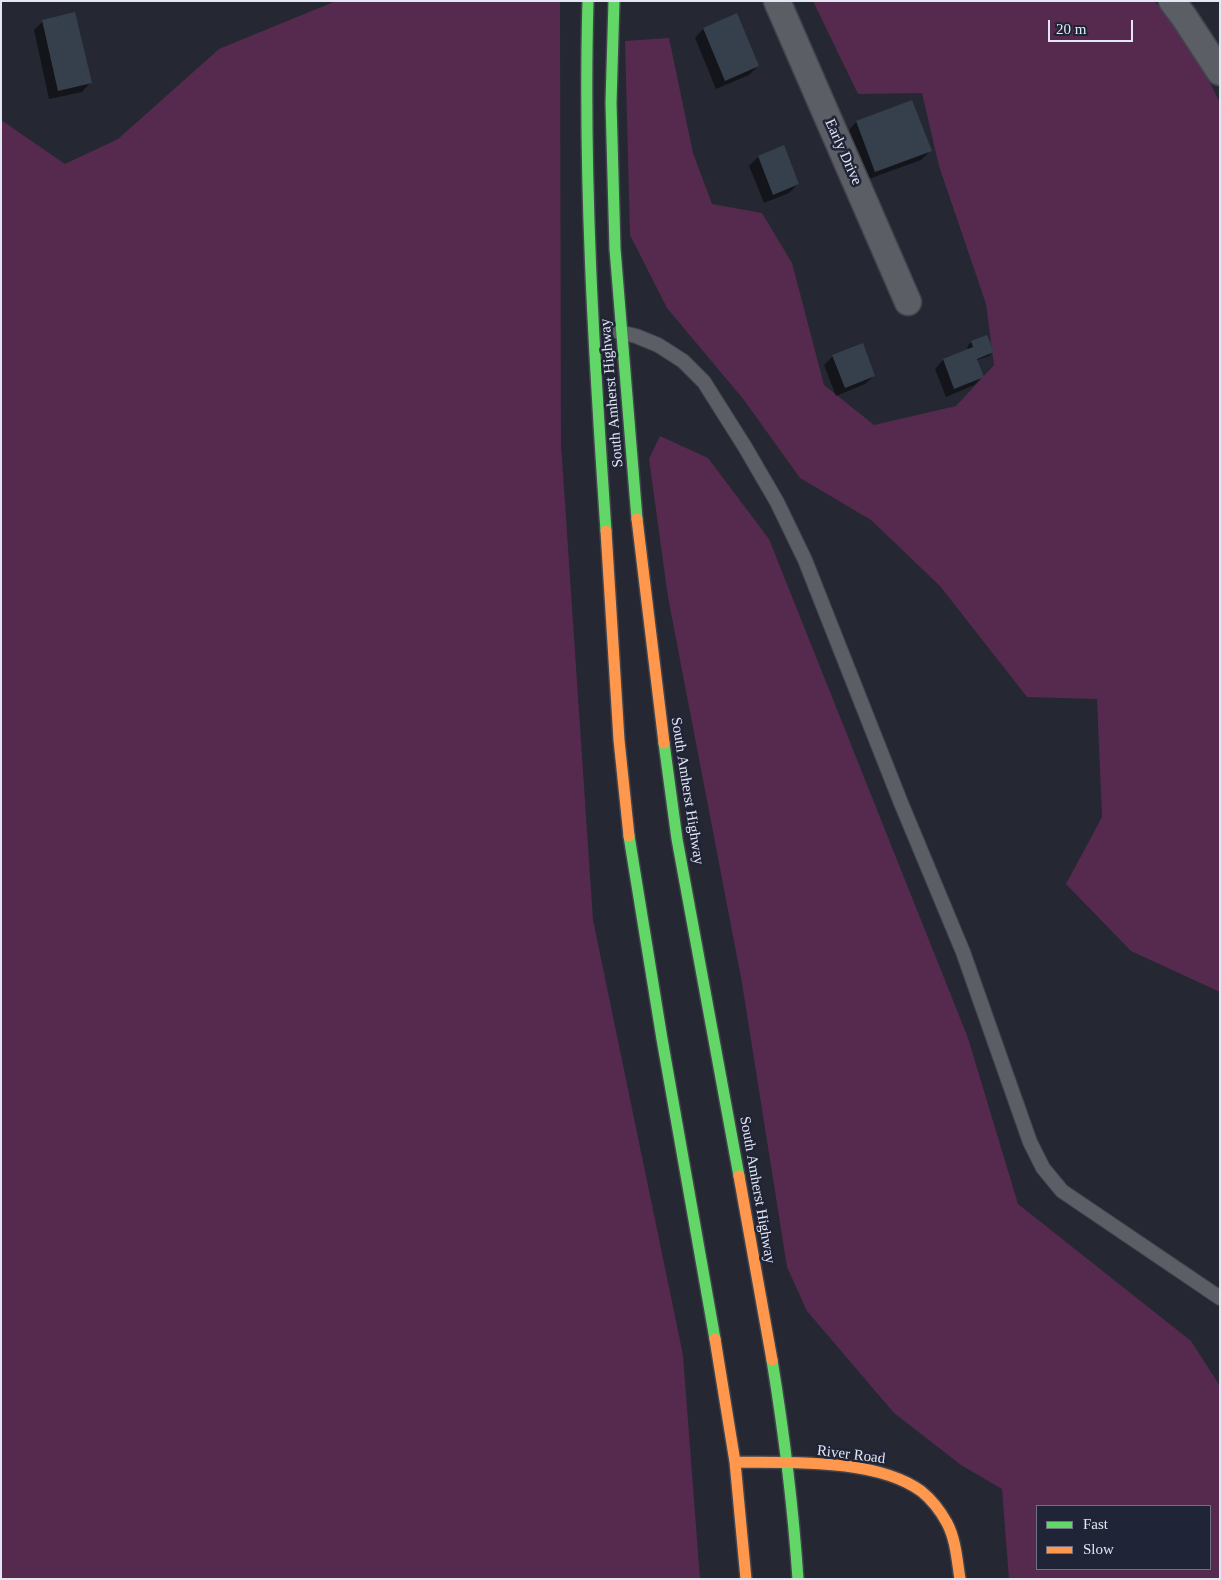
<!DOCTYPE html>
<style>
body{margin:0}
#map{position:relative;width:1221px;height:1580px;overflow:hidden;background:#252832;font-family:"Times New Roman",serif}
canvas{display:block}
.frame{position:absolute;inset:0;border:2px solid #e3e6f3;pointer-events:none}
.legend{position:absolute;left:1036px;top:1505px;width:175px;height:65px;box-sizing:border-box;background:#202437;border:1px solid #6e7282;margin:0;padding:6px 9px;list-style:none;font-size:15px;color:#e3e6f3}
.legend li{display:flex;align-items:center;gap:10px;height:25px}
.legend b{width:25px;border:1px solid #6e7282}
.scale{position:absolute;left:1048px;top:20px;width:85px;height:22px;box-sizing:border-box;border:2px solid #e3e6f3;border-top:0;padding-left:6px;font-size:15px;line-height:18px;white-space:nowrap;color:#e3e6f3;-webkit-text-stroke:4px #202437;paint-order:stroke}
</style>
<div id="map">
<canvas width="1221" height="1580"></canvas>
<div class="frame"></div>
<ul class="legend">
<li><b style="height:6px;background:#63d668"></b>Fast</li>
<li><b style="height:6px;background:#ff974d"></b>Slow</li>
</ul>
<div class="scale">20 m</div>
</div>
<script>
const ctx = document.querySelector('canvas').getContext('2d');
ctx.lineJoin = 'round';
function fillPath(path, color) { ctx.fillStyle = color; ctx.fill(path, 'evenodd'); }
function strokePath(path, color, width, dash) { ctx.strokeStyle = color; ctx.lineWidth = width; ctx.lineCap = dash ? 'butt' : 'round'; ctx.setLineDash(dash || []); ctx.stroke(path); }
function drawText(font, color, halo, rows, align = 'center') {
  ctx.font = font + ' "Times New Roman",serif'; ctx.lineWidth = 5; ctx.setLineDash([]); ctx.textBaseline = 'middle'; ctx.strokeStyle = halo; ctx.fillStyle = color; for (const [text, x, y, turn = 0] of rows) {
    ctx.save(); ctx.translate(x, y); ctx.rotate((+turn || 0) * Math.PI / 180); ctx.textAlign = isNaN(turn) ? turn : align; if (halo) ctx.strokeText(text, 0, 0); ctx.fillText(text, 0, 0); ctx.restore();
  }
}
const green = new Path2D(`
 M336 1H560L561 444 593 920 683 1355 700 1579H1V120L65 164 118 139 219 49Z
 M813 1H1154C1182 28 1204 69 1220 103V992L1131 951 1066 884 1102 817 1097 699 1027 697 940 586 871 520 800 478 744 400 667 308 630 235 625 41 669 38 693 153 712 204 762 213 792 263 824 385 874 425 956 406 994 365 986 304 939 166 922 93 858 94Z
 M660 436 708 458 769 539 968 1038 1018 1204 1191 1341 1220 1386V1579H1009L1002 1489 961 1465 894 1413 807 1311 787 1267 742 983 668 597 649 459ZM1037 1506H1210V1569H1037Z`);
const shadow = new Path2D(`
 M736 15 758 66 749 75 716 89 695 38 703 29Z
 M43 21 90 83 82 92 49 99 34 30Z
 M912 102 930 151 921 160 866 180 848 131 856 122Z
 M758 157 798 184 789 193 764 203 749 166Z
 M987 336 993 351 989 356 977 360 983 376 974 385 946 397 935 369 943 360 969 350 967 347 971 342Z
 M833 356 874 376 865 384 836 396 824 365Z`);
const building = new Path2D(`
 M75 12 92 83 58 91 42 20Z
 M737 13 759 66 725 81 703 28Z
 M912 100 932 151 875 172 856 121Z
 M784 145 799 184 773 195 758 156Z
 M987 335 994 352 977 359 984 377 954 389 943 359 973 347 971 341Z
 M863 343 875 376 845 388 832 355Z`);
const lane = new Path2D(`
 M619 332 636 336 658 345 683 361 704 382 745 447 777 502 805 560 901 803 963 952 1030 1142 1043 1168 1062 1191 1220 1298`);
const street = new Path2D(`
 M777 1 908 302
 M1172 1 1184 17 1220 72`);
const fast = new Path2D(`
 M588 1C583 178 594 355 606 531
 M614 1 611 103 615 249 637 519
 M664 743 677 839 739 1176
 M629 836 662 1039 715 1339
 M772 1360C784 1433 793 1506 798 1579`);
const slow = new Path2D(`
 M637 519 664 743
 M606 531 619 740 629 836
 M739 1176 772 1360
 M715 1339 735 1462 746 1579
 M735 1462C790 1463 875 1458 921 1491 931 1499 941 1512 947 1523 956 1540 957 1561 960 1579`);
const streetNames = [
 ["Early Drive",843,152,66],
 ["South Amherst Highway",612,393,-95],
 ["South Amherst Highway",687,791,81],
 ["South Amherst Highway",757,1190,80],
 ["River Road",851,1455,7]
];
fillPath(green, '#552a4e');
fillPath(shadow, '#0007');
fillPath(building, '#36404c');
strokePath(lane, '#41444d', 16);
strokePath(street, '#41444d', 29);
strokePath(fast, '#41444d', 14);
strokePath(slow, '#41444d', 14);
strokePath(lane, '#5c5e66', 14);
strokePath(street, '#5c5e66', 26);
strokePath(fast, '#63d668', 11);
strokePath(slow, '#ff974d', 11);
drawText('15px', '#e3e6f3', '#202437', streetNames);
</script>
